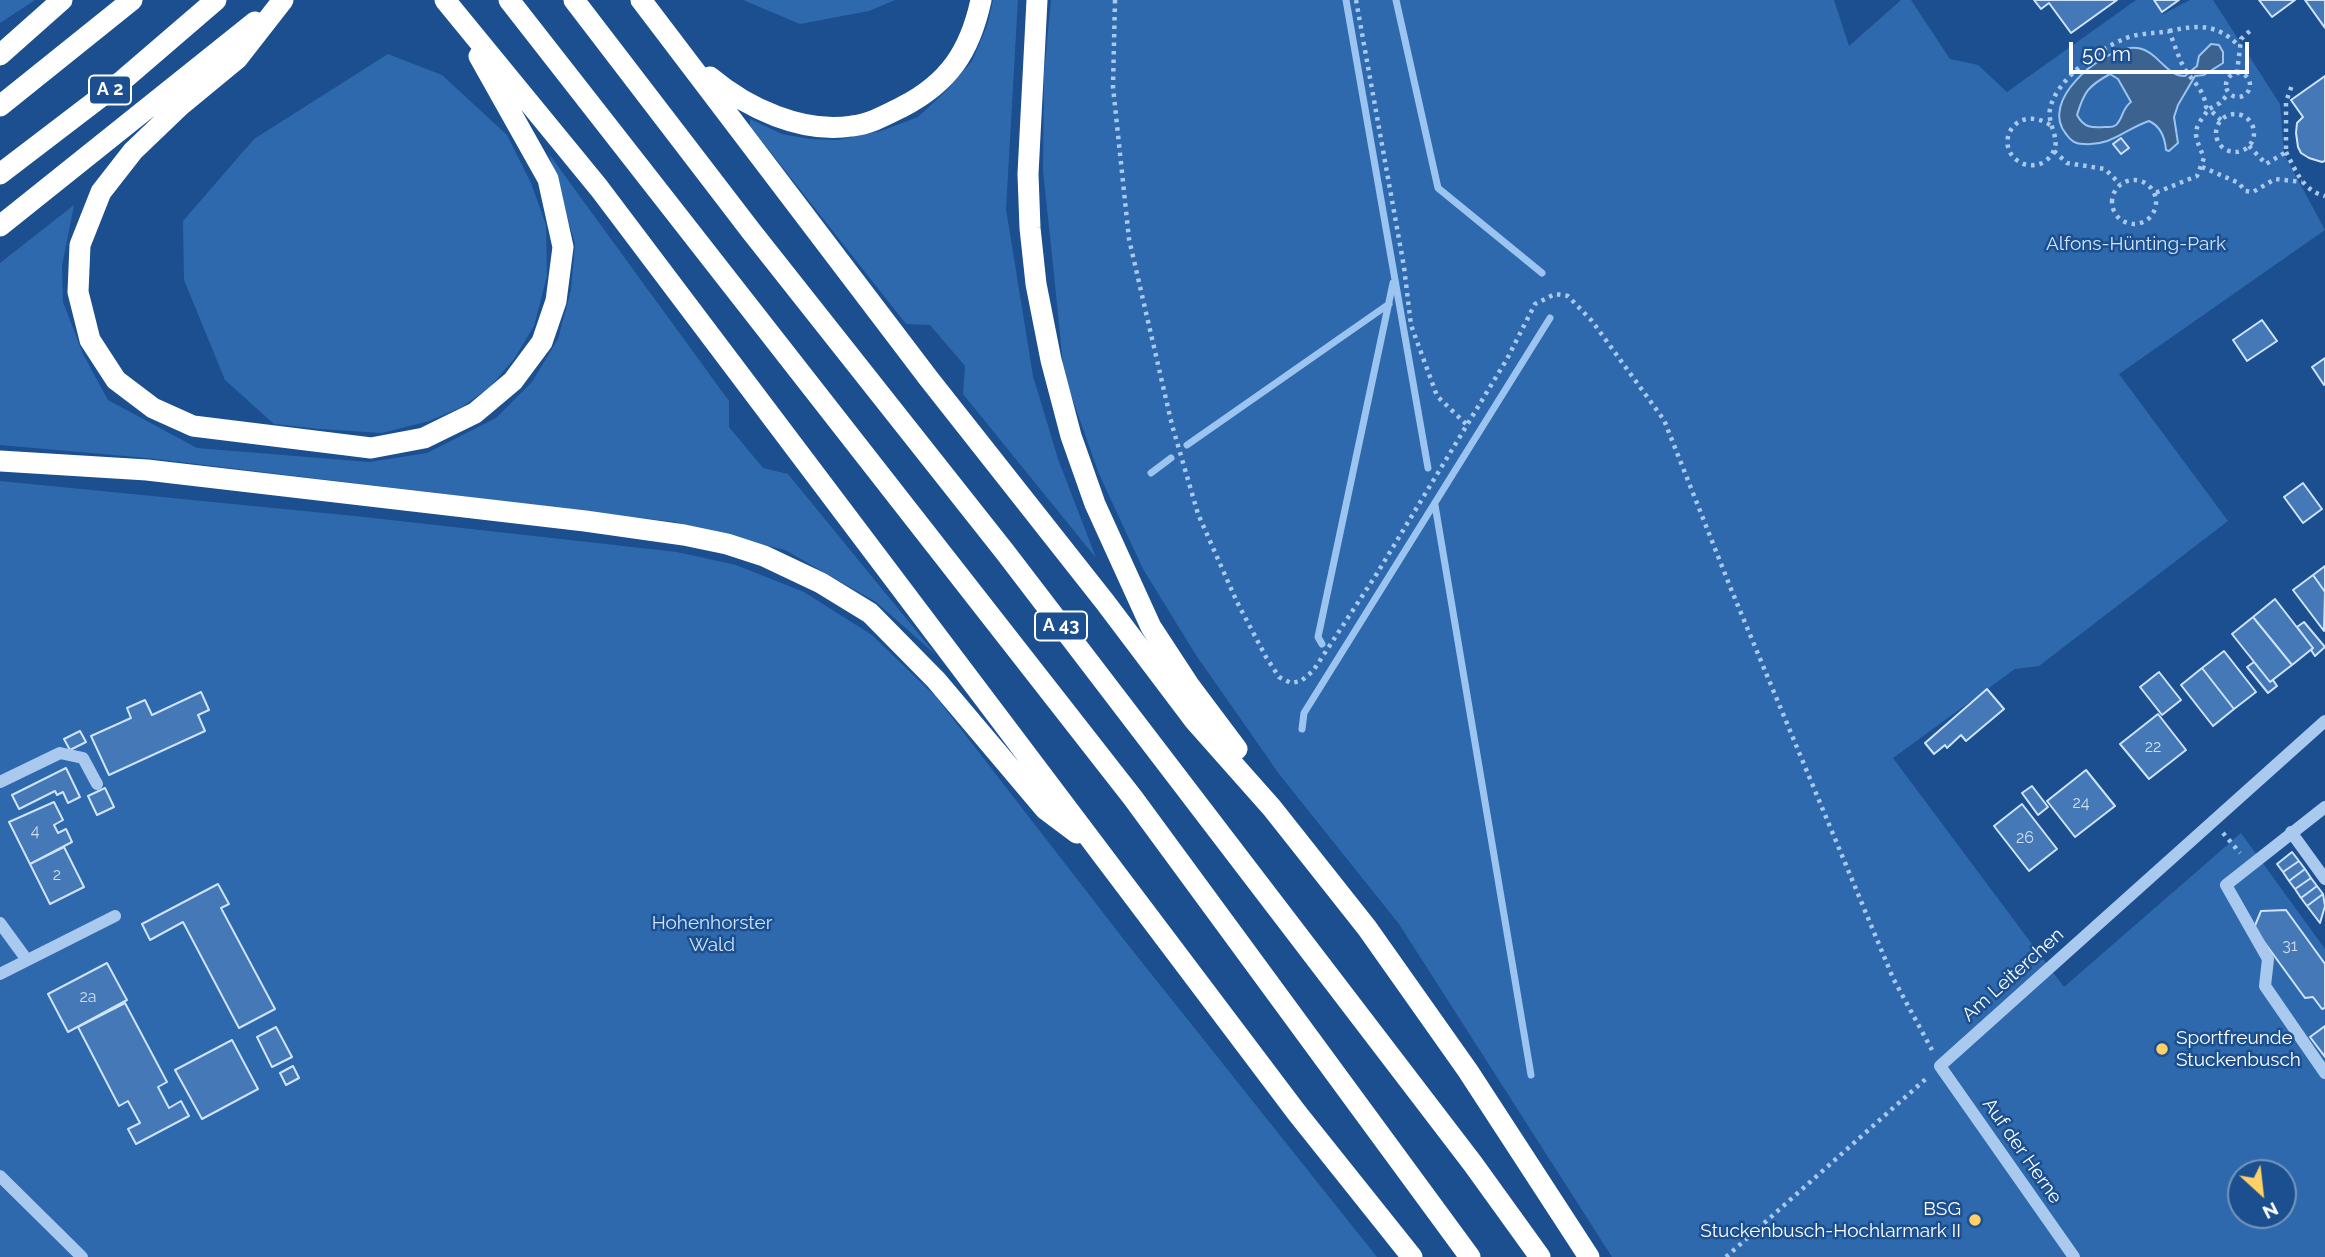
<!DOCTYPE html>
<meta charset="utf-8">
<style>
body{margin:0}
#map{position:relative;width:2325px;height:1257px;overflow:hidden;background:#1b4f8f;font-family:Raleway,sans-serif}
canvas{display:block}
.north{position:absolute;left:2227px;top:1159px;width:70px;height:70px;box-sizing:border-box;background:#1b4f8f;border:2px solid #7695bc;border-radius:50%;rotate:153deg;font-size:19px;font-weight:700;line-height:28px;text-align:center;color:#fff}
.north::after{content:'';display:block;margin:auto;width:24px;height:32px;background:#ffd166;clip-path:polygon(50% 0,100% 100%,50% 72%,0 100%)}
.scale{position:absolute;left:2069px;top:42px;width:180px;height:32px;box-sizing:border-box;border:4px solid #fff;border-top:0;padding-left:9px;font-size:21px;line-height:24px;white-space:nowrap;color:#fff;-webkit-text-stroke:5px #1b4f8f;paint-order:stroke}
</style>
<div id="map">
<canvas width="2325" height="1257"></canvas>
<div class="north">N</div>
<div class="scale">50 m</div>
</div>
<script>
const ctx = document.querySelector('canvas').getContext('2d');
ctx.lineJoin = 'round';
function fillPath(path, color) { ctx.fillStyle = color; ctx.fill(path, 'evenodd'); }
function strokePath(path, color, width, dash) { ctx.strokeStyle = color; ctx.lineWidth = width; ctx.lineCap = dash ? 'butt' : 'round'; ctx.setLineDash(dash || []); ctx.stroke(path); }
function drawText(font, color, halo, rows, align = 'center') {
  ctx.font = font + ' Raleway,sans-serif'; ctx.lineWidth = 5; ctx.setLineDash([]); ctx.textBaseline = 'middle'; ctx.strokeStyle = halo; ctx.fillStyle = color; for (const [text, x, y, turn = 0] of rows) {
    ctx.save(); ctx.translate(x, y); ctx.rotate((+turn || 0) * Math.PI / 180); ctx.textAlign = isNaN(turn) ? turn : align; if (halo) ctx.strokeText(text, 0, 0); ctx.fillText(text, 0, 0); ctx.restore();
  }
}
const green = new Path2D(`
 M0 0H35L0 23Z
 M743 0H895L869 11 800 24Z
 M993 0H1018L1006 209 1033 376 1058 459 1096 558 963 394 965 366 930 325 906 324 750 126V119L782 134 809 139 837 140 881 131 918 117 946 91 972 61 987 26Z
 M1051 0H1834L1849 46 1901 0H1911L1950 59 1978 65 2007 92 2136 0H2154L2163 14 2190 0H2213L2280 104 2284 154 2325 230 2119 374 2228 521 2039 666 2015 669 1893 758 2064 987 2241 833 2325 949V1257H1612L1399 924 1279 774 1196 655 1143 569 1099 474 1064 375 1053 265 1043 171 1044 73ZM2205 52 2192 82 2177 109 2174 117 2178 139 2169 151 2166 150C2164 138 2160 126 2149 121L2110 141 2084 144 2068 90 2086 70 2111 54 2160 59 2172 73 2186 76 2198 65 2199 56ZM2241 1173H2283V1215H2241Z
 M388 54 442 75 507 135 531 183 546 225 547 276 534 326 514 359 490 387 462 407 429 421 382 433 320 429 274 424 225 380 184 280 183 221 254 139Z
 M2110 74 2118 79 2131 102C2122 108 2124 119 2116 125 2112 128 2109 127 2105 127 2092 128 2084 128 2077 115 2084 93 2088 85 2110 74Z
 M549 154 729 401V427L763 468 788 474 936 655 876 602 785 550 675 522 147 458 0 445V263L74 205 62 266 63 302 83 354 108 400 197 448 369 462 427 453 496 418 532 382 558 339 571 290 575 244Z
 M0 481 355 516 677 552 736 565 804 592 872 635 936 697 1125 941 1377 1257H0Z`);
const water = new Path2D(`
 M2211 44 2219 45 2223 52V63L2204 75 2195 76 2178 105 2174 117 2178 143 2169 151 2166 150C2165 138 2160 126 2149 121 2125 129 2112 146 2084 144 2075 144 2071 141 2066 134 2039 101 2099 52 2130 48 2157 45 2164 77 2185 76L2197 66 2199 56ZM2110 74 2118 79 2131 102C2122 108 2123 119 2116 125 2112 128 2109 127 2105 127 2092 128 2084 128 2077 115 2084 92 2088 86 2110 74Z`);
const stream = new Path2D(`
 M1346 0 1428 468
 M1396 0 1438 188 1542 273
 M1187 445 1389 304
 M1151 473 1171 458
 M1435 505 1531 1075
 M1322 644 1318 637 1393 283
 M1302 729 1304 713 1550 318`);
const building = new Path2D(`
 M2034 0H2117L2071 33 2049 3 2041 9Z
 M2154 0H2179L2162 12Z
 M2259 0H2295L2272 17Z
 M2305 0H2325V28Z
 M2325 76V161L2322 162 2309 158 2301 153 2298 147 2296 133 2297 123 2303 117 2291 100Z
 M2121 138 2129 148 2121 154 2113 144Z
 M2262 320 2277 341 2247 361 2233 340Z
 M2325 358V384L2324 385 2312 367Z
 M2303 483 2322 509 2303 523 2284 497Z
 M2325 566V592L2313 575Z
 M2313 575 2325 592 2324 631 2293 590Z
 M2275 599 2313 648 2292 665 2253 617Z
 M2253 617 2292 665 2270 682 2232 634Z
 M2304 622 2325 647 2315 656 2311 650 2313 648 2297 627Z
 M2224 651 2256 692 2234 709 2202 668Z
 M2254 662 2270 682 2273 680 2277 686 2268 693 2247 667Z
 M2202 668 2234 709 2213 726 2181 685Z
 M2159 672 2181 700 2162 715 2140 687Z
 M1987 689 2004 709 1966 741 1961 735 1947 748 1945 745 1934 754 1925 743Z
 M201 692 209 710 198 715 205 731 109 775 91 736 131 718 127 708 145 700 152 715Z
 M2158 714 2186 750 2149 779 2120 744Z
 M80 731 86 742 70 750 64 739Z
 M66 768 80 797 68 803 63 792 57 795 55 791 19 809 12 795Z
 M2086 770 2115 806 2075 837 2047 801Z
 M2032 786 2048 807 2038 815 2022 793Z
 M105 788 114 807 97 815 88 796Z
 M54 802 63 820 54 825 58 833 66 829 72 842 30 864 9 822Z
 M2022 804 2057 849 2029 871 1994 826Z
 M64 847 84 887 50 904 30 864Z
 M2292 852 2299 861 2283 872 2277 864Z
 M2299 861 2305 869 2289 881 2283 872Z
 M2305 869 2311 878 2295 889 2289 881Z
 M2311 878 2317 886 2301 898 2295 889Z
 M218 884 229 904 221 908 275 1009 239 1028 183 922 150 940 142 924Z
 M2317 886 2323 894 2307 906 2301 898Z
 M2323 894 2325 906 2320 923 2307 906Z
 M2286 910 2325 964V1008L2322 1009 2313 997 2305 998 2254 928 2261 911Z
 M107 963 127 1000 68 1032 48 994Z
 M125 1003 167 1082 158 1087 169 1108 181 1101 189 1116 136 1144 128 1129 140 1123 128 1101 119 1106 78 1027Z
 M2325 1026V1057L2310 1037Z
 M276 1027 292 1057 272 1067 257 1037Z
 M232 1040 258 1089 202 1119 175 1070Z
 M293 1066 299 1078 286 1085 280 1073Z`);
const path = new Path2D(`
 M1115 0 1113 87 1129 239 1172 425 1198 514 1237 602 1266 657 1279 677 1291 683 1301 681 1313 671 1376 575 1507 359 1535 304 1555 294 1568 296 1592 321 1664 420 1731 589 1893 978 1932 1050
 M1356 0 1404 267 1411 325 1437 396 1466 424
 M2169 31C2199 25 2216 23 2239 46
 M2226 85a12 12 0 1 1 24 0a12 12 0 1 1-24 0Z
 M2237 73 2241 39 2252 29
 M2216 133a19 19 0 1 1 38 0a19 19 0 1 1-38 0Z
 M2221 120 2209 109 2220 103 2229 93
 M2050 125C2016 103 1993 144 2018 161 2031 170 2049 164 2054 150 2060 137 2047 124 2050 109 2055 79 2109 40 2137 35 2148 33 2158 33 2169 31 2174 43 2178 56 2184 68 2193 82 2204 89 2206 107L2209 109C2191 132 2194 133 2204 158L2197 176 2155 193
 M2249 146 2266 164 2286 152V102L2292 85
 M2054 151 2067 163 2105 169 2120 184
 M2286 152C2296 171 2303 191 2325 196
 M2202 167 2239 183 2245 191 2253 192 2275 179 2302 182
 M2112 202a22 22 0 1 1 44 0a22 22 0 1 1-44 0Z
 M2223 833 2240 853
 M1726 1257 1929 1076`);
const minor = new Path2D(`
 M0 782 60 753 83 758 97 784
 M2325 807 2226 885 2268 959 2265 986 2325 1073
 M2291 832 2325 879
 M0 923 27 960
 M0 974 115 916
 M0 1176 82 1257
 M2074 1257 1940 1066 2325 721`);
const highway = new Path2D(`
 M283 0 237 59 180 106 133 151 101 192 80 245 78 292 90 340 116 380 153 408 193 426 371 448 424 438 475 413 513 381 542 342 556 301 563 247 548 179 479 56
 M445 0 599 188 1297 1113 1412 1257
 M509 0 1133 798 1470 1257
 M574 0 751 231 1005 552 1473 1164 1540 1257
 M641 0 929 379 1105 602 1194 720 1272 808 1367 928 1468 1071 1589 1257
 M1037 0 1028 174 1030 228 1036 284 1051 360 1071 436 1095 504 1151 627 1189 685 1237 749
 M0 55 62 0
 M710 77C747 108 802 134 852 126 870 124 886 115 902 107 949 83 970 51 981 0
 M0 106 132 0
 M0 174 123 80 216 0
 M0 226 255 22
 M0 461 147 470 585 521 684 535 727 544 764 556 821 583 870 613 936 680 1045 809 1077 833`);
const markers = [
 [2162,1049,7,"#ffd166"],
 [1975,1220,7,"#ffd166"]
];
const numberNames = [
 ["22",2153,747],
 ["24",2081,803],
 ["4",35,831],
 ["26",2025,838],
 ["2",57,875],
 ["31",2290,946],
 ["2a",88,997]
];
const shields = [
 [110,90,42],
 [1061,626,52]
];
const shieldNames = [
 ["A 2",110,90],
 ["A 43",1061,626]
];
const parkNames = [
 ["Alfons-Hünting-Park",2136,244],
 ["Hohenhorster",712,923],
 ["Wald",712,945]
];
const streetNames = [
 ["Am Leiterchen",2013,975,-42],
 ["Auf der Herne",2022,1151,55]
];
const poiNames = [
 ["Sportfreunde",2176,1038],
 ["Stuckenbusch",2176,1060],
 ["BSG",1961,1209,"right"],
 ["Stuckenbusch-Hochlarmark II",1961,1231,"right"]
];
fillPath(green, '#2e69ad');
fillPath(water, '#3c6290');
strokePath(water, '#9cc4f0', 2);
strokePath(stream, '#9cc4f0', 7);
fillPath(building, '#4478b7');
strokePath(building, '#cfe3fa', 2);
strokePath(path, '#a9c9ee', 4.5, [3.5, 5]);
strokePath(minor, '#a9c9ee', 12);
strokePath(highway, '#fff', 21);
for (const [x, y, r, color] of markers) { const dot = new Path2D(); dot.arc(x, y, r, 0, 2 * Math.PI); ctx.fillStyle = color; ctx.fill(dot); strokePath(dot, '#1b4f8f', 2.5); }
drawText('16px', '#d0dded', null, numberNames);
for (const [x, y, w] of shields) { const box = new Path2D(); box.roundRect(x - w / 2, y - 14.5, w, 29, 5); ctx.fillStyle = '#1b4f8f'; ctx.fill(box); strokePath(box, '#fff', 2); }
drawText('bold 18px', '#fff', null, shieldNames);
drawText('19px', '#cfe3fa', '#1b4f8f', parkNames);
drawText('19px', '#fff', '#1b4f8f', streetNames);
drawText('19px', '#fff', '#1b4f8f', poiNames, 'left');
</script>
